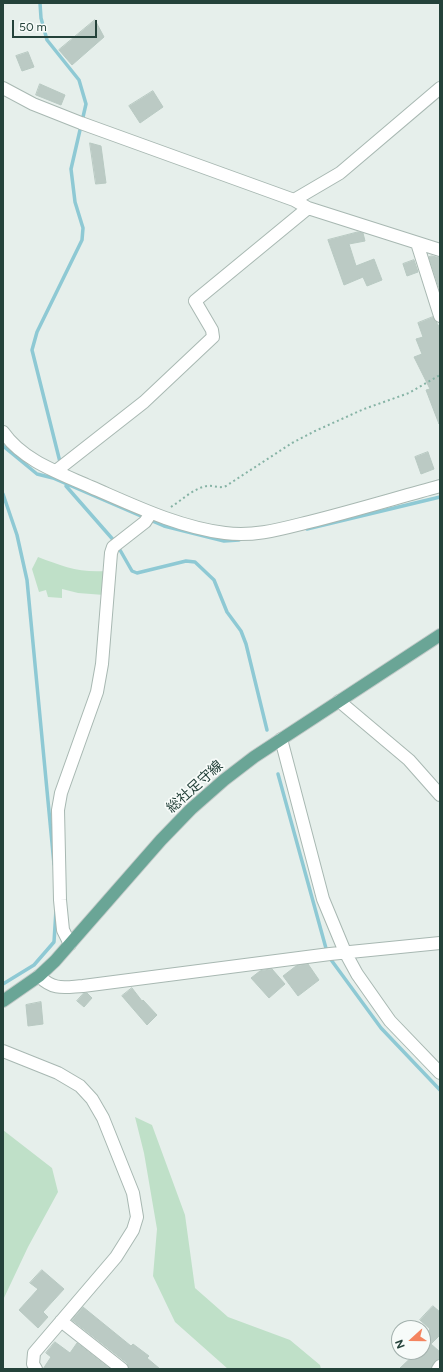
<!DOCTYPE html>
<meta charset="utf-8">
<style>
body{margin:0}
#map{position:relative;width:443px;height:1372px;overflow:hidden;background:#e6efeb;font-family:Figtree,sans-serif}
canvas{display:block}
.frame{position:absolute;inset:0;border:4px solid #24423a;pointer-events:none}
.north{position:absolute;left:391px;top:1320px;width:40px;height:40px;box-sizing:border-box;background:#f7fbf9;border:1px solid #a3b1ad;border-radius:50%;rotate:249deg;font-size:11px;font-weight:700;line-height:16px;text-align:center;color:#24423a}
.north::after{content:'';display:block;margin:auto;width:14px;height:18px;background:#f4845f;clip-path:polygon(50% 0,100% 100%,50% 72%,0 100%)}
.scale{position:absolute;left:12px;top:20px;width:85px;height:18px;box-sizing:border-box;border:2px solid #24423a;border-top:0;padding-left:5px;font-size:12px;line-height:14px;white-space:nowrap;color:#24423a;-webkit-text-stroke:3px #f7fbf9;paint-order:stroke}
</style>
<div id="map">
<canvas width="443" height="1372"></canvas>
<div class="frame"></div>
<div class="north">N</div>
<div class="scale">50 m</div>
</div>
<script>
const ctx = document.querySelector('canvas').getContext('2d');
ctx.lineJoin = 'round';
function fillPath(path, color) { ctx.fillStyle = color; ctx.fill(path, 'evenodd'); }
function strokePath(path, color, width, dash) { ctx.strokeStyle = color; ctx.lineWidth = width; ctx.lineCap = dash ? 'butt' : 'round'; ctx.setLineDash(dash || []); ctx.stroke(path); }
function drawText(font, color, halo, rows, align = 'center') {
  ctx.font = font + ' Figtree,"Noto Sans JP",sans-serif'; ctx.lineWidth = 3.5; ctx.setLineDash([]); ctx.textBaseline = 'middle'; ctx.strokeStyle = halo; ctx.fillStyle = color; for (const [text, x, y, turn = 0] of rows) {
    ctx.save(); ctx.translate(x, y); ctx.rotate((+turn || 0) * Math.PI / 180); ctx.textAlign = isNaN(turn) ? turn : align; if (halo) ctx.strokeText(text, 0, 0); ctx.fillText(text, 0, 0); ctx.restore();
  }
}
const green = new Path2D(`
 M38 557C62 566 79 573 106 571L104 595 78 593 62 589V598L48 597 46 590 39 592 32 569Z
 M135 1117 152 1125 185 1215 195 1288 228 1317 290 1340 320 1365 321 1369H228L175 1322 153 1276 157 1229 144 1153Z
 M3 1130 52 1168 58 1192 28 1247 3 1300Z`);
const stream = new Path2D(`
 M40 3 41 18 47 40 79 80 86 104 71 169 75 202 83 228 82 240 37 332 32 350 60 462
 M3 446 37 474 53 478 164 526 224 541 239 540
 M66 486 116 543 132 571 137 573 186 561 195 562 214 580 227 612 241 631 246 644 267 730
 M3 494 17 535 27 580 54 864
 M307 529 440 497
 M278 774 327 952
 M329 957 381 1028 440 1090
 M3 984 34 965 54 942 56 910`);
const building = new Path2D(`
 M95 20 104 37 72 65 59 50Z
 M28 52 34 67 22 71 16 56Z
 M40 84 65 95 61 105 36 95Z
 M153 91 163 107 140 123 129 106Z
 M90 143 101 146 106 183 96 184Z
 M358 232 363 233 365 241 349 244 356 266 374 259 382 280 367 286 363 277 344 285 328 240Z
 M432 256 440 258V291L429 257Z
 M414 260 418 272 407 276 403 264Z
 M433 317 440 328 439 424 426 390 430 389 414 357 422 354 416 339 423 337 418 323Z
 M428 452 434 469 421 474 415 457Z
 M308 964 319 980 298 996 283 976 296 966Z
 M272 969 285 984 269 998 251 978 260 971Z
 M132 988 142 1001 143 1000 157 1015 147 1025 122 996Z
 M84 993H87L92 998 84 1007 77 1001Z
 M41 1002 43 1024 28 1026 26 1005Z
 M42 1270 64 1289 43 1312 48 1317 38 1328 19 1310 38 1289 30 1283Z
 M433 1306 440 1312V1337L439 1336 431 1344 440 1352V1358L434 1362 431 1369H399L417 1352H423V1337L430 1329 420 1320Z
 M83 1307 131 1346 133 1344 149 1356 147 1358 160 1369H129L127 1363 72 1320Z
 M55 1342 70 1353 77 1343 110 1369H43L51 1357 46 1353Z`);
const path = new Path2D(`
 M171 507C182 500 194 488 207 486 214 485 220 489 226 486L292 443 315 431 364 409 409 393 440 375`);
const minor = new Path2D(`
 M3 88 33 104 81 123 294 200 308 208 440 250
 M294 200 340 173 440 88
 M417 243 440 316
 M3 432C23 461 60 473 91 487 135 506 178 527 225 533 254 537 281 529 309 522 353 511 396 498 440 486
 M56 471 144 402 213 337 212 330 195 301 308 208
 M339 701 409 760 440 795
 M281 739 323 899 345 952 357 974 390 1021 440 1073
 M70 944 63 930 60 900 58 810 61 793 97 692 102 664 111 553 113 547 145 522 151 513
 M39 976C54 991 65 987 83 986L330 954 440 943
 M3 1051 58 1073 80 1086 92 1099 103 1118 133 1193 137 1217 133 1230 116 1257 34 1353 33 1364 36 1369
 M61 1321 122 1369
 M438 1369 440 1366`);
const major = new Path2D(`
 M3 1001 39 976 55 961 161 840 191 809 224 780 254 757 440 635`);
const streetNames = [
 ["総社足守線",195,787,-42]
];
fillPath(green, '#bfe0c8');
strokePath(stream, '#8ec9d4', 3.5);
fillPath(building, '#bbcac4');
strokePath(building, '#b8c9c2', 1);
strokePath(minor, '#a8b8b2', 14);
strokePath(major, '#c2cac8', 14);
strokePath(path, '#86b3a5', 2, [2, 3]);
strokePath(minor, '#fff', 12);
strokePath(major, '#6aa596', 12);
drawText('14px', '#24423a', '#f7fbf9', streetNames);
</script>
